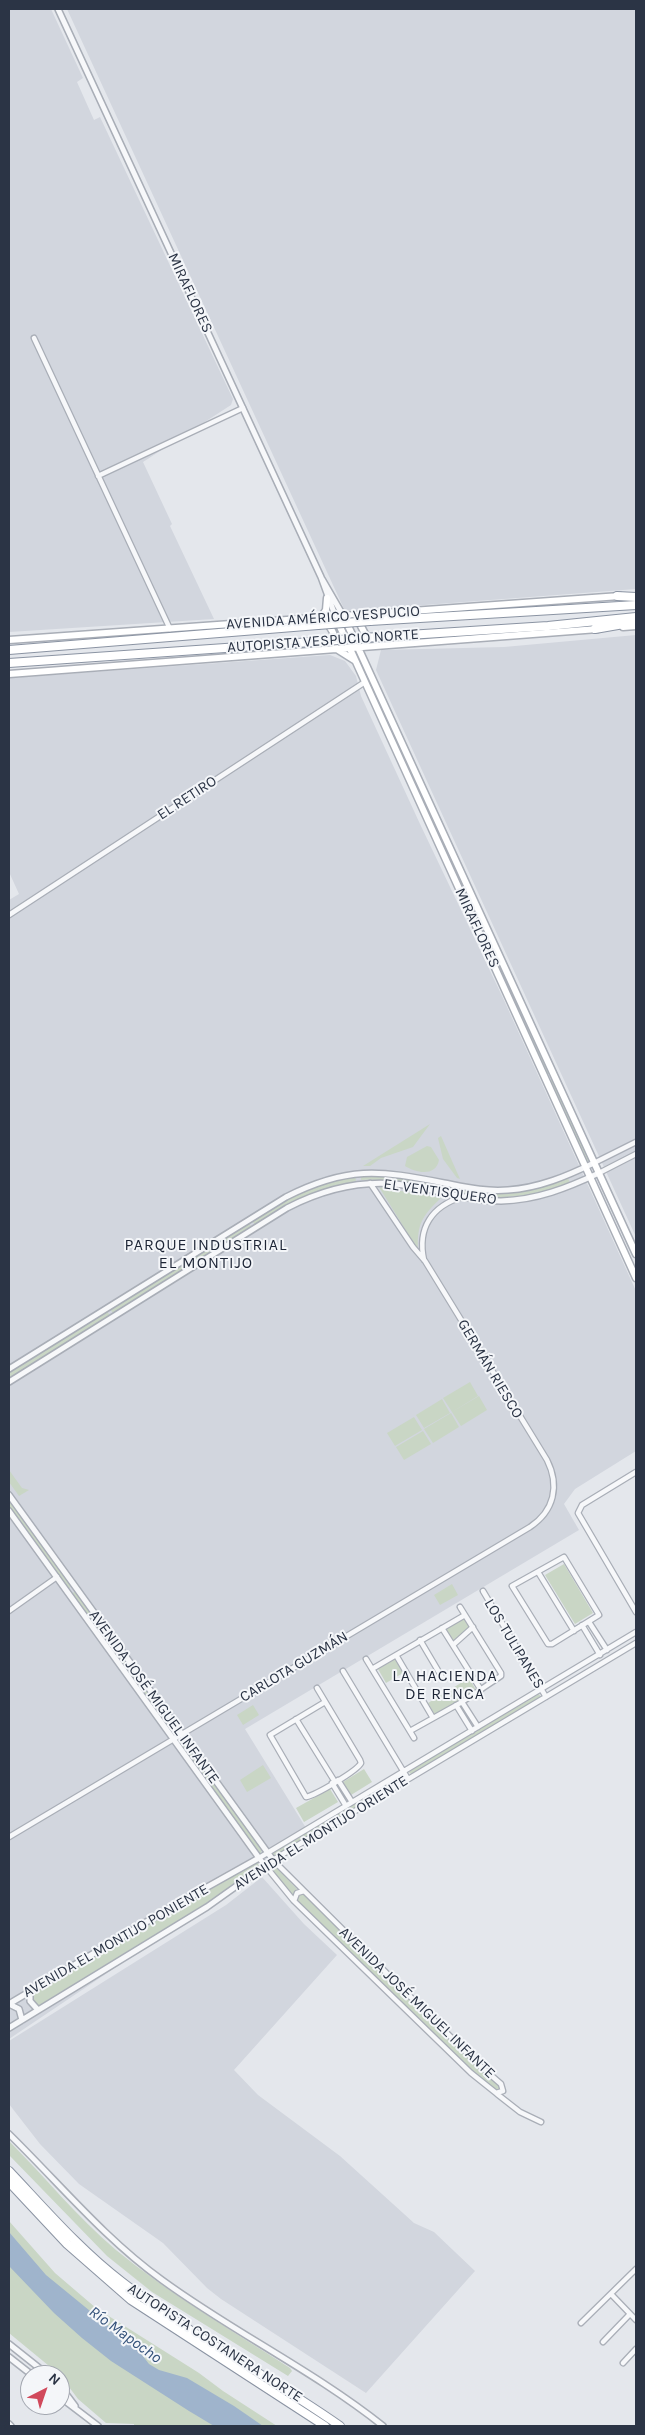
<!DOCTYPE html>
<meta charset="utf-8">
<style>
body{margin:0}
#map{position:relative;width:645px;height:2435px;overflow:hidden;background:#e4e7ec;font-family:Karla,sans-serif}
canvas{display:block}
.frame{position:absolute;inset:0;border:10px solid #2b3445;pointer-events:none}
.north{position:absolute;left:20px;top:2365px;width:50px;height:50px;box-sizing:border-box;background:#f4f6f9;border:1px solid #a4a8b1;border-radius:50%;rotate:41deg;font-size:14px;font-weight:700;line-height:20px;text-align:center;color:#2b3445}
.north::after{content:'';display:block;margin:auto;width:18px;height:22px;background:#d1495b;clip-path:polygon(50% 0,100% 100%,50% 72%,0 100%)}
</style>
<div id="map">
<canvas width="645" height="2435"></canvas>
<div class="frame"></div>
<div class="north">N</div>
</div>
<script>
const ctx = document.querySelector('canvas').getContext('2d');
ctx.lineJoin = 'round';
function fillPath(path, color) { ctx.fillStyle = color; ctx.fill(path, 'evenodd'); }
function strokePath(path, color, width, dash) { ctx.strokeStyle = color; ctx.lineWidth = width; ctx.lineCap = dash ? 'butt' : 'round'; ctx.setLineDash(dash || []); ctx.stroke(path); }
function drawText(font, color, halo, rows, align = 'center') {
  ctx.font = font + ' Karla,sans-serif'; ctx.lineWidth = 4; ctx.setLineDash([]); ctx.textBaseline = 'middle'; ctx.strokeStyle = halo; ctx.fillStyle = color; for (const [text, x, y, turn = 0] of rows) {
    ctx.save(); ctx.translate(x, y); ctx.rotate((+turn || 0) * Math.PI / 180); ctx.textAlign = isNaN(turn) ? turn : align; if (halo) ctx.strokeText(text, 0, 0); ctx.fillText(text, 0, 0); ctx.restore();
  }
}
const built = new Path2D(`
 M9 9H51L83 78 77 82 94 120 100 117 233 399 231 405 143 462 172 524 170 526 214 619 9 632Z
 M67 9H636V589L345 611Z
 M636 635V1237L376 670 381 650 504 647Z
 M330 655 345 661 356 676 361 696 420 824 503 998 636 1291V1451L575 1489 564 1504 579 1530 245 1729 306 1828 268 1851 274 1861 9 2039V900L19 894 9 872V678Z
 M262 1877 304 1924 337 1955 234 2070 258 2095 340 2156 414 2223 434 2232 475 2271 366 2393 221 2299 207 2288 163 2243 79 2184 40 2144 9 2104V2041L226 1905Z`);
const green = new Path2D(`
 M358 649 551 1073 546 1075 353 650Z
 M553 1079 590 1160 586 1162 549 1081Z
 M430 1124 413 1147 381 1158 370 1166H363Z
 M441 1136 460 1179 457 1178 443 1159 438 1138Z
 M427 1146 431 1147 439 1160C436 1177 416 1173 405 1166L407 1157Z
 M361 1174 409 1177 484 1192 528 1190 568 1178 570 1183C537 1195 504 1201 468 1195 430 1189 400 1178 361 1180Z
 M355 1175 356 1181C314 1191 292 1204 256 1226L252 1221 290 1198 320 1184Z
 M379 1187 441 1198C422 1216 417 1224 418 1250Z
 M249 1223 252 1228 113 1313 110 1309Z
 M107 1311 110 1316 9 1379V1372Z
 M470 1382 478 1396 452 1412 443 1398Z
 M479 1396 487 1410 461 1426 452 1412Z
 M442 1399 450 1413 424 1428 416 1415Z
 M451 1413 459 1427 433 1443 424 1429Z
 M414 1417 422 1430 395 1446 387 1433Z
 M423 1431 431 1444 404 1460 396 1447Z
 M9 1470 22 1488 29 1490 19 1496 9 1482Z
 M9 1499 70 1584V1588H67L9 1507Z
 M564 1564 593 1613 575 1624 545 1575Z
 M452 1584 458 1595 440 1605 434 1595Z
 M75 1591 128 1665 125 1667 72 1594Z
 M464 1617 470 1627 454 1642 445 1629Z
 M395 1659 403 1673 386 1683 378 1669Z
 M133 1671 173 1727V1729L170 1730 129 1674Z
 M469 1678 476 1690 435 1715 428 1703Z
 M539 1694 541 1697 412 1774 409 1773 411 1769Z
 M253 1705 259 1715 243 1725 237 1715Z
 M185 1744 262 1850 260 1854 182 1747Z
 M263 1765 271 1778 247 1792 240 1780Z
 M364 1769 372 1782 351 1795 343 1782Z
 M400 1776 404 1777 403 1779 275 1856 272 1854Z
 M330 1789 338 1802 304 1822 296 1808Z
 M257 1862 260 1866 212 1900 43 2005 38 2006 32 1999 31 1996 35 1992Z
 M270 1865H274L297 1889 292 1895 269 1867Z
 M303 1894 499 2086 500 2090 497 2091 475 2073 298 1901 297 1896Z
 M9 2141C45 2177 77 2217 116 2250 170 2294 231 2330 290 2368L292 2371 288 2376 152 2292 107 2256 9 2155Z
 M9 2221 55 2273 96 2308 199 2373 223 2391 277 2426H134V2424L106 2423 78 2399 60 2375 9 2333Z`);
const water = new Path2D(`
 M9 2232 46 2275 139 2351 149 2364 159 2370 187 2378 234 2406 263 2426H214L189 2411 111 2361 82 2338 54 2313 9 2266Z`);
const minor = new Path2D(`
 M34 338 170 629
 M98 476 243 408
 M9 915 365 682
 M594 1163 636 1142
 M599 1173 636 1154
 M424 1260C417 1228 432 1206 462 1197
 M636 1472 582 1505 578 1513 636 1612
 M564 1557 599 1615 552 1644H548L512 1586Z
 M538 1572 574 1631
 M483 1591 546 1697
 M9 1611 57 1577
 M589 1622 607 1650
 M582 1625 600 1655
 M442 1628 481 1690
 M636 1632 259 1858 294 1901 471 2073 496 2093 503 2091 501 2084 478 2064 273 1860 636 1643
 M420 1640 443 1679
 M453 1645 473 1627
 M396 1655 433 1718
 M366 1659 414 1738
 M372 1669 465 1615
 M343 1671 408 1779
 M317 1688 360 1760 361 1763C357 1771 316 1795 306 1797L270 1735 325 1702
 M462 1702 478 1727
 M456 1705 472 1731
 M296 1719 335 1782
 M410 1731 462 1702 501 1676V1673L460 1607
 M338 1780 352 1802
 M332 1783 346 1806
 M9 1837 530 1527C554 1511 560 1486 547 1460L425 1261 413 1247 370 1183
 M294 1901 297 1893 304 1891
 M497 2094 520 2112 541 2122
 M611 2294 636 2320
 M581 2323 636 2269
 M603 2342 630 2314
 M623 2363 636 2349`);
const tertiary = new Path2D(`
 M58 9 321 577 336 618
 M322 579 344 617
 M9 1369 286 1197C347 1166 379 1170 444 1183 465 1187 486 1192 508 1190 539 1188 567 1176 594 1163
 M9 1382 287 1208C324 1189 362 1179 404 1185 436 1189 468 1201 501 1201 537 1200 567 1188 599 1173
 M9 1495 273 1860 207 1907 9 2028
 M9 1511 259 1858 168 1909 9 2004
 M30 1992V2001L38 2010
 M9 2004 19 2009 22 2020
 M9 2134C60 2184 104 2238 162 2280 233 2332 314 2371 383 2426
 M9 2344 48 2375
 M9 2357 32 2375
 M60 2386 75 2406
 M60 2397 98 2426
 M9 2424 11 2426`);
const secondary = new Path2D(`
 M327 598 326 610 320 619C331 624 337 637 335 648L354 660
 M344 617 636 1254
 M360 617V624L368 640
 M336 618 636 1278
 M623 627 636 626
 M9 640 620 596
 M9 674 598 629`);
const motorway = new Path2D(`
 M617 596 636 597
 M370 621 636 605
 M595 629 635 622
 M377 637 548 626 636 617
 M9 650 318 625
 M9 663 326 641
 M9 2171C45 2209 80 2250 122 2282 191 2336 269 2376 340 2426
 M9 2182 67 2244 131 2300 325 2426`);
const motorwayBridge = new Path2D(`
 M318 625 370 621
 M326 641 377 637`);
const streetNames = [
 ["MIRAFLORES",190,293,65],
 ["AVENIDA AMÉRICO VESPUCIO",323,618,-4],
 ["AUTOPISTA VESPUCIO NORTE",323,641,-4],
 ["EL RETIRO",187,798,-33],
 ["MIRAFLORES",477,928,65],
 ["EL VENTISQUERO",440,1192,8],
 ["GERMÁN RIESCO",490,1369,59],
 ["LOS TULIPANES",514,1644,59],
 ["CARLOTA GUZMÁN",294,1667,-31],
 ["AVENIDA JOSÉ MIGUEL INFANTE",154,1697,54],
 ["AVENIDA EL MONTIJO ORIENTE",321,1833,-32],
 ["AVENIDA EL MONTIJO PONIENTE",116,1941,-30],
 ["AVENIDA JOSÉ MIGUEL INFANTE",417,2003,44],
 ["AUTOPISTA COSTANERA NORTE",215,2343,33]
];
const neighbourhoodNames = [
 ["PARQUE INDUSTRIAL",206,1245],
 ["EL MONTIJO",206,1263],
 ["LA HACIENDA",445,1676],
 ["DE RENCA",445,1694]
];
const waterNames = [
 ["Río Mapocho",125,2335,36]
];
fillPath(built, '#d2d6de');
fillPath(green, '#c9d6c5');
fillPath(water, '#9fb4cc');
strokePath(minor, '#a9aeb7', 7);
strokePath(tertiary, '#a9aeb7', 8);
strokePath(secondary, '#a9aeb7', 9);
strokePath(motorway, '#8b94a3', 10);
strokePath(minor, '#f7f8fa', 4.5);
strokePath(tertiary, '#f7f8fa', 5);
strokePath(secondary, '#fff', 6);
strokePath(motorway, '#fff', 8);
strokePath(motorwayBridge, '#8b94a3', 10, []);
strokePath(motorwayBridge, '#fff', 8);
drawText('15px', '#2b3445', '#f4f6f9', streetNames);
ctx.letterSpacing = '1px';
drawText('16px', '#1d2536', '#f4f6f9', neighbourhoodNames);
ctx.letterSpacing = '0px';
drawText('italic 16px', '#34527a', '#f4f6f9', waterNames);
</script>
